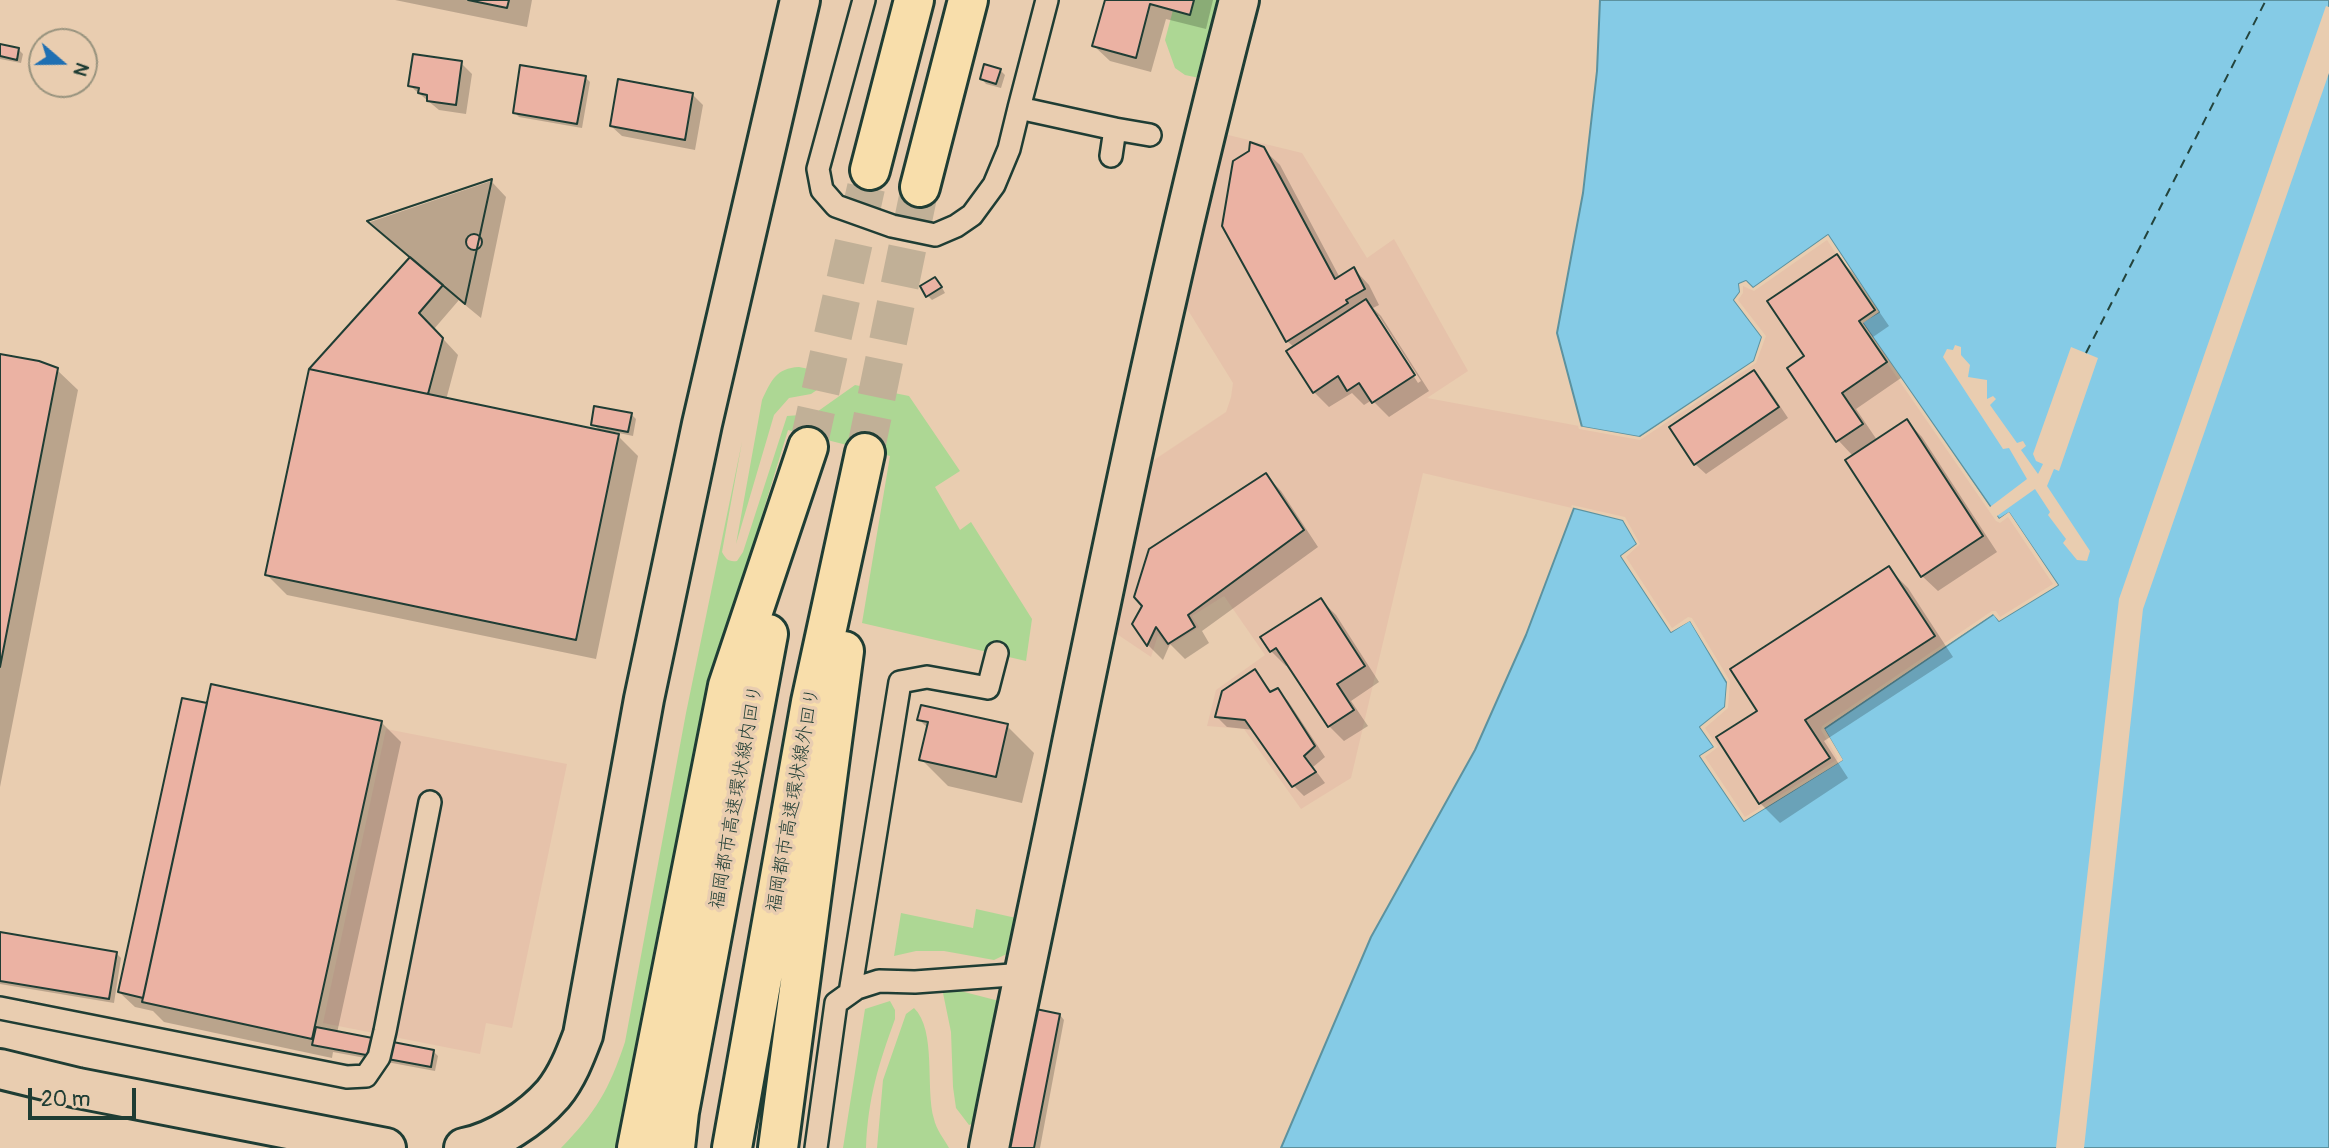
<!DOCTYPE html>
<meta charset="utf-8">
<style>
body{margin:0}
#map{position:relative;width:2329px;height:1148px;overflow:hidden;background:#e9cdb0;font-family:Pangolin,sans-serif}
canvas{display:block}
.north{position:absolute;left:28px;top:28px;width:70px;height:70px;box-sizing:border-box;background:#e9cdb0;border:2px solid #98937e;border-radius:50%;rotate:110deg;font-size:19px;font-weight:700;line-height:28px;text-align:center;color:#1f3d34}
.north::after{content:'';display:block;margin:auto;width:24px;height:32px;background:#1f6fb2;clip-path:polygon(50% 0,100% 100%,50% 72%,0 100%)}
.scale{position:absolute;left:28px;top:1088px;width:108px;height:32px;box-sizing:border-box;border:4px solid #1f3d34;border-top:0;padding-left:9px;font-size:21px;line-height:24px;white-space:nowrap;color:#1f3d34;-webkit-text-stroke:5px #e9cdb0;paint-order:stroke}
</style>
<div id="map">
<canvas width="2329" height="1148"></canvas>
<div class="north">N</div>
<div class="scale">20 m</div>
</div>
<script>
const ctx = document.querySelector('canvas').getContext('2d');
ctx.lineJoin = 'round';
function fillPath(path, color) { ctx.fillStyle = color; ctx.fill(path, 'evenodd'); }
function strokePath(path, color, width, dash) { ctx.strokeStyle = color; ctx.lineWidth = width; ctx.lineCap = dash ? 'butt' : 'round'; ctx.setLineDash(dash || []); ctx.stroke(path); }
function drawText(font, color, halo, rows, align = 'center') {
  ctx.font = font + ' Pangolin,"Klee One",sans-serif'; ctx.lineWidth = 7; ctx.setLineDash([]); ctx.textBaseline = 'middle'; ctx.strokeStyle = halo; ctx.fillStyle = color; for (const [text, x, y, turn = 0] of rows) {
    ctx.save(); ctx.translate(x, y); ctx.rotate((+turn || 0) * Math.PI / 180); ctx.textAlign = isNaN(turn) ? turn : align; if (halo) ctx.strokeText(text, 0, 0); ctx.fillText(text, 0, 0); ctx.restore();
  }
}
const built = new Path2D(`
 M1220 133 1302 153 1367 258 1394 239 1468 371 1427 398 1639 437 1734 300 1739 284 1828 235 1879 312 1863 323 1999 519 2009 512 2058 585 1843 760 1744 821 1700 756V727L1671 632 1621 556 1623 520 1423 473 1351 778 1301 809 1244 729 1207 726 1216 690 1265 655 1224 596 1192 616 1199 627 1168 647 1158 635 1151 657 1105 626 1148 464 1226 412 1231 397 1233 383 1178 294Z
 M386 729 567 764 512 1028 486 1023 480 1054 323 1023Z`);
const green = new Path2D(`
 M1194 0H1225L1204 79 1185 75 1175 68 1165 40 1173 10 1190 15Z
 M799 367 839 375 811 394 789 398 774 415 736 544 762 400C771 381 776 368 799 367Z
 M855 385 909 396 960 471 935 487 960 530 971 522 1032 619 1026 661 862 623 890 456 788 430 745 571 660 917 619 1148H561C596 1112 609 1090 625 1042L686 713 742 442 722 552C726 559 728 562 737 561L743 552 787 416 814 414Z
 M976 909 1025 920 1015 950 994 960 944 951H916L894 956 901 913 973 928Z
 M945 987 1003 1002 984 1120 969 1125 956 1108 953 1087 951 1032 943 993Z
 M890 1001 895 1010V1019C878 1066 868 1098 866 1148H843L865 1009Z
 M914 1008C937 1030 925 1090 934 1119 936 1129 944 1139 949 1148H877L883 1080 906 1014Z`);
const water = new Path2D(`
 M1600 0H2329V1148H1281L1371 937 1475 750 1526 635 1574 508 1623 520 1637 544 1621 556 1671 632 1690 620 1727 683 1725 707 1700 727 1714 747 1700 756 1744 821 1842 760 1824 729 1994 614 1999 621 2058 585 2009 513 1999 519 1862 322 1879 312 1828 235 1753 288 1746 281 1739 284 1740 292 1734 300 1762 337 1754 361 1639 437 1582 427 1557 333 1583 193 1597 71Z`);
const pier = new Path2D(`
 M2326 6 2329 7V73L2143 609 2084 1148H2056L2119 599Z
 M1828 235 1879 312 1863 323 1990 507 2027 479 2009 448 2003 449 1943 357 1947 349 1953 350 1955 345 1961 347V355L1970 365 1968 377 1987 380V399L1993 396 1996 399 1990 405 2017 443 2023 441 2026 446 2021 450 2038 474 2043 464 2036 461 2033 454 2071 347 2098 358 2059 471 2054 469 2047 486 2090 551 2087 561 2077 560 2063 543 2066 539 2048 515 2050 512 2035 489 1997 516 1999 519 2009 512 2058 585 1999 621 1993 614 1824 728 1843 760 1744 821 1700 756 1714 747 1700 727 1725 707 1727 682 1690 621 1671 632 1621 556 1637 544 1623 520 1571 507 1572 505 1625 517 1640 544 1626 557 1672 628 1688 617 1692 618 1730 681 1728 708 1705 728 1718 747 1705 757 1745 817 1838 759 1821 730 1822 726 1992 611H1996L2000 617 2053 584 2008 517 2000 523 1996 521 1860 324V320L1874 311 1827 240 1754 291 1743 286V293L1738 300 1766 336 1756 363 1640 440 1579 429 1578 426 1640 437 1754 361 1762 337 1734 300 1740 292 1739 284 1746 281 1753 288Z`);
const shadow = new Path2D(`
 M395 0H532L527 27Z
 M1107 0H1213L1206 29 1166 19 1151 72 1110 61 1094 46Z
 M0 46 18 49 23 54 21 63 0 59Z
 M461 63 472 74 466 114 439 110 410 86Z
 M1000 70 1005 75 1001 88 986 84 982 79Z
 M585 77 590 82 582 128 519 117 514 112Z
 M693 95 703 105 695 150 622 136 611 126Z
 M1263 149 1280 165 1340 278 1354 269 1369 285 1379 305 1373 308 1381 316 1429 391 1389 417 1372 400 1364 405 1352 393 1329 407 1314 392 1294 347 1287 341ZM1375 316H1379L1421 381 1418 383Z
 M491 181 506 197 481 318 459 300 434 329 458 355 446 400 601 432 593 424 631 414 636 419 633 436 614 432 638 456 596 659 287 595 267 575 411 258 370 222Z
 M1836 256 1852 272 1889 326 1873 337 1901 378 1856 409 1877 440 1907 421 1922 437 1997 552 1938 591 1922 576 1853 456 1838 440 1806 357Z
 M940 284 945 293 932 300 928 296Z
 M0 357 57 370 78 390 0 787Z
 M1753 372 1764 382 1788 418 1706 474 1695 464Z
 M1266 475 1281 491 1318 547 1202 631 1209 643 1185 659 1170 644 1163 660 1148 645 1134 624Z
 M1888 568 1908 588 1953 657 1824 741 1848 778 1780 823 1760 803 1759 711Z
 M1321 600 1336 615 1379 682 1351 701 1368 726 1344 741 1329 726 1289 664 1286 666 1271 651Z
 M1255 671 1272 692 1277 690 1288 701 1325 757 1313 767 1325 783 1304 796 1294 786 1254 730 1227 727 1217 717Z
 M208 705 381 722 401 742 337 1033 433 1051 438 1056 435 1071 333 1052 332 1058 164 1022 153 1011 135 1007 119 992Z
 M919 720 1007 726 1034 753 1022 803 948 786 921 759 928 728Z
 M0 934 117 954 121 958 114 1003 0 984Z
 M1060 1015 1064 1020 1040 1148H1005Z`);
const ferry = new Path2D(`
 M2086 353 2266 0`);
const building = new Path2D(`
 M468 0H509L507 8Z
 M1105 0H1194L1190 15 1150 4 1136 58 1092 46Z
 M0 44 19 48 17 60 0 56Z
 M413 54 462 61 456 105 427 101V95L418 93 419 88 408 86Z
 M984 64 1001 69 996 84 980 79Z
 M520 65 586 76 577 124 513 113Z
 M618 79 693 93 685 140 610 126Z
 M1250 142 1264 147 1335 279 1354 267 1365 289 1346 300 1348 303 1286 342 1222 226 1233 161 1249 151Z
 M492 179 465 304 367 221Z
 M492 179 465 304 367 221Z
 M466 242a8 8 0 1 1 16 0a8 8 0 1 1-16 0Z
 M1837 254 1875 310 1859 321 1887 362 1842 393 1863 424 1836 442 1787 368 1804 356 1767 301Z
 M410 257 443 285 419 313 443 338 428 394 309 369Z
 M935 277 942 287 926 297 920 286Z
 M1366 299 1415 375 1372 403 1359 383 1347 391 1338 376 1313 393 1286 351Z
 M0 354 39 361 58 368 0 667Z
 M309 369 619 434 576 640 265 575Z
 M1754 370 1779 407 1694 465 1669 427Z
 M594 406 632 413 628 432 591 425Z
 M1907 419 1983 536 1921 577 1845 460Z
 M1266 473 1304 530 1188 615 1195 627 1168 644 1156 627 1147 646 1132 624 1142 606 1134 597 1149 549Z
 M1889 566 1935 636 1805 720 1830 758 1759 804 1716 737 1757 711 1730 669Z
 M1321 598 1365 666 1337 684 1354 710 1328 727 1276 648 1270 652 1260 637Z
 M1255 669 1270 692 1278 688 1315 746 1304 756 1316 772 1292 787 1245 720 1215 717 1222 691Z
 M211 684 382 721 312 1039 142 1002Z
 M182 698 207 703 143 998 118 992Z
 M921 705 1008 724 996 777 919 760 928 722 917 720Z
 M0 932 117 952 109 999 0 981Z
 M1031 1008 1060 1014 1034 1148H1003Z
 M316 1027 434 1050 431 1067 312 1045Z`);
const highwayTunnel = new Path2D(`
 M808 447 870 170
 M865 453 920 187`);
const lane = new Path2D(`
 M864 0 818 169 822 190 836 206 892 226 935 235 956 226 972 215 994 185 1009 149 1019 108 1115 129 1111 156
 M1019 108 1047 0
 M1115 129 1150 135
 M850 993 900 682 927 677 988 688 997 653
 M0 1008 347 1077 366 1076 379 1057 385 1031 430 802
 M816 1148 836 1003 857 988 879 981 915 982 1025 974`);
const street = new Path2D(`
 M989 1148C1015 1013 1045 878 1072 743 1123 494 1175 246 1239 0`);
const secondary = new Path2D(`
 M0 1069 78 1088 386 1148
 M464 1148C496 1142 532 1118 553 1094 567 1077 575 1056 583 1035L644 699 702 424 800 0`);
const highway = new Path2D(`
 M870 170 914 0
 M920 187 968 0
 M637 1148 728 686 808 447
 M675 1148 679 1112 768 634
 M732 1148 811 702 865 453
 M778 1148 844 651`);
const streetNames = [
 ["福岡都市高速環状線内回り",737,797,-80],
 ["福岡都市高速環状線外回り",794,800,-80]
];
fillPath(built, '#e6c2aa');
fillPath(green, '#add794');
fillPath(water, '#85cbe6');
strokePath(water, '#5c929f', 2);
fillPath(pier, '#e9cdb0');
fillPath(shadow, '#0003');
strokePath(ferry, '#24443d', 2, [9, 7]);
fillPath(building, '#ebb2a3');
strokePath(building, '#1f3d34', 2);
strokePath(highwayTunnel, '#c1b097', 38, [38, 19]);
strokePath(lane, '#1f3d34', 26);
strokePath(street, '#1f3d34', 44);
strokePath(secondary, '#1f3d34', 44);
strokePath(highway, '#1f3d34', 44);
strokePath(lane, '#e9cdb0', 21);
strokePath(street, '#e9cdb0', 38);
strokePath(secondary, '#e9cdb0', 38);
strokePath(highway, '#f8deab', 38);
drawText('19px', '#1f3d34', '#e9cdb0', streetNames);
</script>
